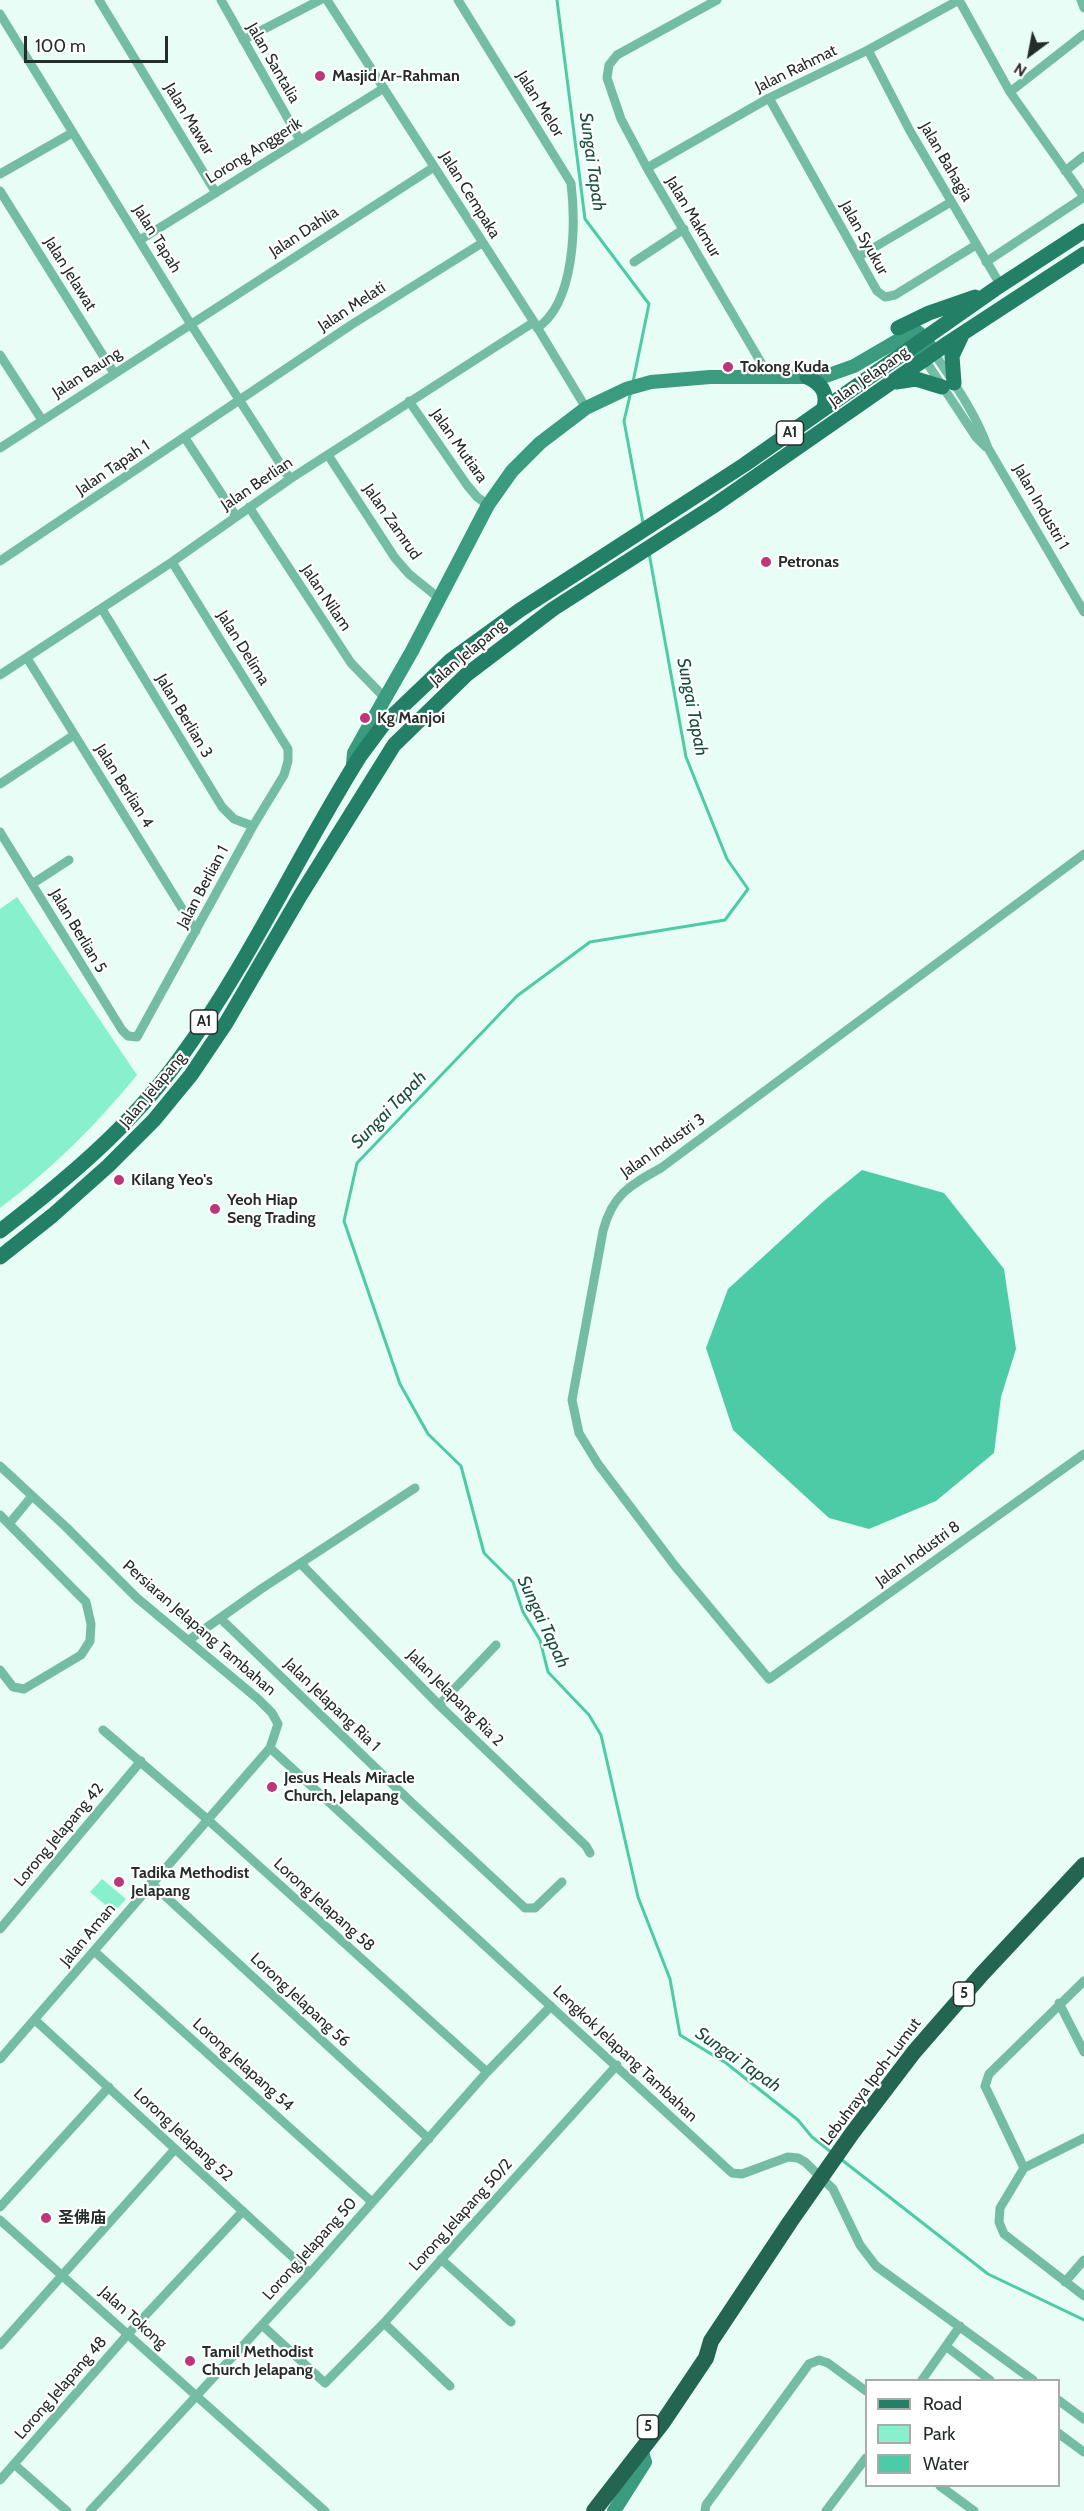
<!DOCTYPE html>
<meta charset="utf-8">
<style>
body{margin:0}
#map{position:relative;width:1084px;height:2511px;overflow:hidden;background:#e8fdf5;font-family:Cabin,sans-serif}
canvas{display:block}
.legend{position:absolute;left:865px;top:2379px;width:195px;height:108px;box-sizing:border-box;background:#fff;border:2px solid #a8abaa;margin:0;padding:8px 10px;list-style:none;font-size:18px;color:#252d2a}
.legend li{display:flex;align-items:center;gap:12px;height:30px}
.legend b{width:30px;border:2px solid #a8abaa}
.north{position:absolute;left:1000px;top:24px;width:60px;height:60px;-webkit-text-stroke:4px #fff;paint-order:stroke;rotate:212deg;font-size:16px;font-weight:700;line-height:24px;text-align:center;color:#252d2a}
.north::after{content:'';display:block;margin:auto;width:21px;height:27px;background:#252d2a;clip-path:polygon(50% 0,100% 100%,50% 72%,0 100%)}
.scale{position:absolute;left:24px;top:36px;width:144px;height:27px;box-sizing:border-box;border:3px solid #252d2a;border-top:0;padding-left:8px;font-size:18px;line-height:21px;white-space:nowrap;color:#252d2a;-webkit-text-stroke:4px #fff;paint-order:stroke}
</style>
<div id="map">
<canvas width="1084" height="2511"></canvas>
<ul class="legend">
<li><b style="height:8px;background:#237f66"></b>Road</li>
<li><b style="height:16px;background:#87f1ce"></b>Park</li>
<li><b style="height:16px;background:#4ccba6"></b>Water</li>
</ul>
<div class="north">N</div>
<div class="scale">100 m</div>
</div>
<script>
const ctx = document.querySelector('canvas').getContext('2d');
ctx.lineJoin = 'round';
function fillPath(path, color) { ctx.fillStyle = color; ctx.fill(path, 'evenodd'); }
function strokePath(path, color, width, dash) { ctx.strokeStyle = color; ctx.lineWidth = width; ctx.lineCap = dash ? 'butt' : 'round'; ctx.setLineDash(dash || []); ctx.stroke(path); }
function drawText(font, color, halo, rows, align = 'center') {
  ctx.font = font + ' Cabin,"Noto Sans SC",sans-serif'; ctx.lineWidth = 4.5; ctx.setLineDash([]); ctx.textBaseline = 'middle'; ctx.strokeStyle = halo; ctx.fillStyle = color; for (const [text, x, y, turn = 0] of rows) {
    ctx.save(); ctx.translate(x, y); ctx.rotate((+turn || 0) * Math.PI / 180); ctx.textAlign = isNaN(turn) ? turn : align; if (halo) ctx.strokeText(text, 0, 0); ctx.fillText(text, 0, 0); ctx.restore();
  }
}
const green = new Path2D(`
 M17 897 137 1075C95 1126 53 1168 0 1208V909Z
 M102 1879 126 1899 114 1912 90 1892Z`);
const water = new Path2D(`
 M862 1170 944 1193 1004 1269 1016 1349 1001 1397 994 1453 936 1501 869 1529 829 1518 733 1430 706 1348 728 1289 824 1201Z`);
const stream = new Path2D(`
 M557 0 585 219 649 304 633 382
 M631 391 624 421 643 523
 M649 553 686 757 727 859 748 889 725 920 590 942 517 996 357 1163 344 1221 400 1384 428 1434 461 1466 484 1553 513 1582 523 1612 540 1640 548 1672 589 1715 601 1735 638 1897 670 1979 680 2035 726 2063 798 2120 812 2137 831 2152
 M842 2160 988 2274 1084 2320`);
const street = new Path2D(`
 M99 0 216 193
 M221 0 300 140
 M327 0 534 322 586 408
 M458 0 571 183C576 225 575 303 537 328
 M717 0 617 55 609 65 607 78 621 119 647 168 770 378
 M959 0 1010 92 1084 197
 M1081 0 1084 8
 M0 14 190 323 290 479
 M243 40 320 0
 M868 50 910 131 1001 286
 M1010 92 1084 34
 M769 98 877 291 885 297 895 295 976 245
 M647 168 769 98 868 50 959 0
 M1065 171 1084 156
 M0 174 72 133
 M0 191 114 373
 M140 240 384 88
 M858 257 951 202
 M634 262 684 229
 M986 262 1084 197
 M934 353C954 383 976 414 988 448L1084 612
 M0 355 42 420
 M925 360 976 437 986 447
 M409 401 467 485 477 497 488 505
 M185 438 236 516
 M0 448 434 167
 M328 455 395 558 409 574 440 599
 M249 507 351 663 386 699
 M0 561 351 325 482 243
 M102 609 222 807 234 819 253 826
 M27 658 196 931
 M0 675 172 562 290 479 534 322
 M0 784 74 735
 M0 832 122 1030 128 1036 137 1037 253 826 284 775 288 761V749L172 562
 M1084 854 661 1168C630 1185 612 1195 603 1231L572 1400 579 1433 598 1464 675 1566 769 1679 1084 1454
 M32 884 69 860
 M0 1466 66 1527 137 1598 258 1699 272 1713 278 1724 270 1748 0 2059
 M0 1515 86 1602 91 1624 90 1641 81 1655 24 1689 13 1687 0 1670
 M9 1524 32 1496
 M301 1564 439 1705 586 1846 590 1853
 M220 1618 411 1802 525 1908H535L562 1882
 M189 1640 261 1589 415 1488
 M439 1705 496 1645
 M103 1730 207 1819 487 2072
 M270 1748 732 2173 742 2174 788 2157 798 2158 805 2162 833 2189 860 2245 876 2266 1033 2380
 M151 1883 429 2139
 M0 1929 141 1761
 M94 1951 372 2202
 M1059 2003 1084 2052
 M35 2020 310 2273
 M1084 2138 1024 2168 1000 2208 999 2222 1004 2234 1084 2296
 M1024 2168 985 2086 989 2074 1084 1981
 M0 2207 109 2087
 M0 2220 325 2511
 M441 2259 511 2322
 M1065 2282 1084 2260
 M384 2323 450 2386
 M262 2325 325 2383 384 2323 617 2065
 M0 2345 175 2149
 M947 2347 990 2380
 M922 2380 960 2326
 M1058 2400 1084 2419
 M1058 2433 1084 2452
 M15 2465 67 2511
 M0 2480 128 2334 243 2211
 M940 2486 974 2511
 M90 2511 310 2273 487 2072 551 2006
 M705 2511 706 2505 809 2364 819 2360 828 2363 866 2391
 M826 2511 866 2458`);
const secondary = new Path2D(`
 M898 328C918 326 924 337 934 353
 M353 764 354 753 364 735 412 651 488 505 512 471 540 443 586 408 626 389 651 382 710 377H823L854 366 902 338 912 342 925 360
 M614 2511 645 2462 642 2452`);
const primary = new Path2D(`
 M898 328 929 313 975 297
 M807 377C822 384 829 394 823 410
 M896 382 916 379 942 387
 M954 383 952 356 962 335
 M0 1231C66 1180 131 1126 180 1058 249 963 298 855 360 756L383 725 451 660 520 610 744 465 995 289 1084 231
 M0 1257 53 1215 108 1166 154 1120 191 1075 226 1023 300 896 394 745 466 675 553 609 712 507 948 343 1084 254`);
const highway = new Path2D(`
 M594 2511 663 2422 706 2358 711 2341 790 2222 853 2132 914 2052 982 1974 1084 1865`);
const markers = [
 [320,76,6,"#bd3677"],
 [728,367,6,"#bd3677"],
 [766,562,6,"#bd3677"],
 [365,718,6,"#bd3677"],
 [119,1180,6,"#bd3677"],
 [215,1209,6,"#bd3677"],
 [272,1787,6,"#bd3677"],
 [119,1882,6,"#bd3677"],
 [46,2218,6,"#bd3677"],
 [190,2361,6,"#bd3677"]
];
const shields = [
 [790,433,27],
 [204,1022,27],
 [964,1994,21],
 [648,2427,21]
];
const shieldNames = [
 ["A1",790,433],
 ["A1",204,1022],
 ["5",964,1994],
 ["5",648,2427]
];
const streetNames = [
 ["Jalan Santalia",273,63,60],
 ["Jalan Rahmat",796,69,-26],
 ["Jalan Melor",540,104,58],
 ["Jalan Mawar",189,119,59],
 ["Lorong Anggerik",254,151,-32],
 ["Jalan Bahagia",946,162,60],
 ["Jalan Cempaka",470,195,58],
 ["Jalan Makmur",693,217,59],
 ["Jalan Dahlia",304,232,-33],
 ["Jalan Syukur",864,238,61],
 ["Jalan Tapah",157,239,58],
 ["Jalan Jelawat",70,274,58],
 ["Jalan Melati",352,307,-33],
 ["Jalan Baung",87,373,-33],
 ["Jalan Jelapang",869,377,-35],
 ["Jalan Mutiara",459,446,55],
 ["Jalan Tapah 1",113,468,-34],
 ["Jalan Berlian",257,484,-34],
 ["Jalan Industri 1",1041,507,60],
 ["Jalan Zamrud",392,522,55],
 ["Jalan Nilam",326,598,56],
 ["Jalan Delima",243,648,58],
 ["Jalan Jelapang",468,653,-40],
 ["Jalan Berlian 3",184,716,59],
 ["Jalan Berlian 4",124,786,58],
 ["Jalan Berlian 1",203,887,-62],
 ["Jalan Berlian 5",78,931,59],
 ["Jalan Jelapang",153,1090,-50],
 ["Jalan Industri 3",663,1146,-35],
 ["Jalan Industri 8",918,1554,-36],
 ["Persiaran Jelapang Tambahan",199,1628,41],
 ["Jalan Jelapang Ria 2",455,1698,45],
 ["Jalan Jelapang Ria 1",332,1705,44],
 ["Lorong Jelapang 42",59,1835,-50],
 ["Lorong Jelapang 58",324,1905,42],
 ["Jalan Aman",88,1935,-50],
 ["Lorong Jelapang 56",300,2000,43],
 ["Lengkok Jelapang Tambahan",625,2054,43],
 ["Lorong Jelapang 54",243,2065,42],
 ["Lebuhraya Ipoh-Lumut",871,2082,-53],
 ["Lorong Jelapang 52",183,2135,43],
 ["Lorong Jelapang 50/2",461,2215,-48],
 ["Lorong Jelapang 50",310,2249,-48],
 ["Jalan Tokong",133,2318,42],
 ["Lorong Jelapang 48",61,2388,-49]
];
const poiNames = [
 ["Masjid Ar-Rahman",332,76],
 ["Tokong Kuda",740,367],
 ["Petronas",778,562],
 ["Kg Manjoi",377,718],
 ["Kilang Yeo's",131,1180],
 ["Yeoh Hiap",227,1200],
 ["Seng Trading",227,1218],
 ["Jesus Heals Miracle",284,1778],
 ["Church, Jelapang",284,1796],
 ["Tadika Methodist",131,1873],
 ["Jelapang",131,1891],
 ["圣佛庙",58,2218],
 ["Tamil Methodist",202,2352],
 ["Church Jelapang",202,2370]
];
const waterNames = [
 ["Sungai Tapah",592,162,82],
 ["Sungai Tapah",692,707,79],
 ["Sungai Tapah",389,1110,-46],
 ["Sungai Tapah",543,1622,65],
 ["Sungai Tapah",738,2060,35]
];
fillPath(green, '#87f1ce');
fillPath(water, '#4ccba6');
strokePath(stream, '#4ccba6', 3);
strokePath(street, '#74bda4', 9);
strokePath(secondary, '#3b9b7f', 14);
strokePath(primary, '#237f66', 15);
strokePath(highway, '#246552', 16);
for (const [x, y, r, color] of markers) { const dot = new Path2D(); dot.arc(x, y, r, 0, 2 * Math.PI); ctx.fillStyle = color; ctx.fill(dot); strokePath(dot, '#fff', 2); }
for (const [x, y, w] of shields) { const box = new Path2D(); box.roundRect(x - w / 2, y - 12, w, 24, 4.5); ctx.fillStyle = '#fff'; ctx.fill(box); strokePath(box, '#252d2a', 1.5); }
drawText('bold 15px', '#252d2a', null, shieldNames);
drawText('16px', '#252d2a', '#fff', streetNames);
drawText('bold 16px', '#252d2a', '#fff', poiNames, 'left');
drawText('italic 18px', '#194e3e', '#fff', waterNames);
</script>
